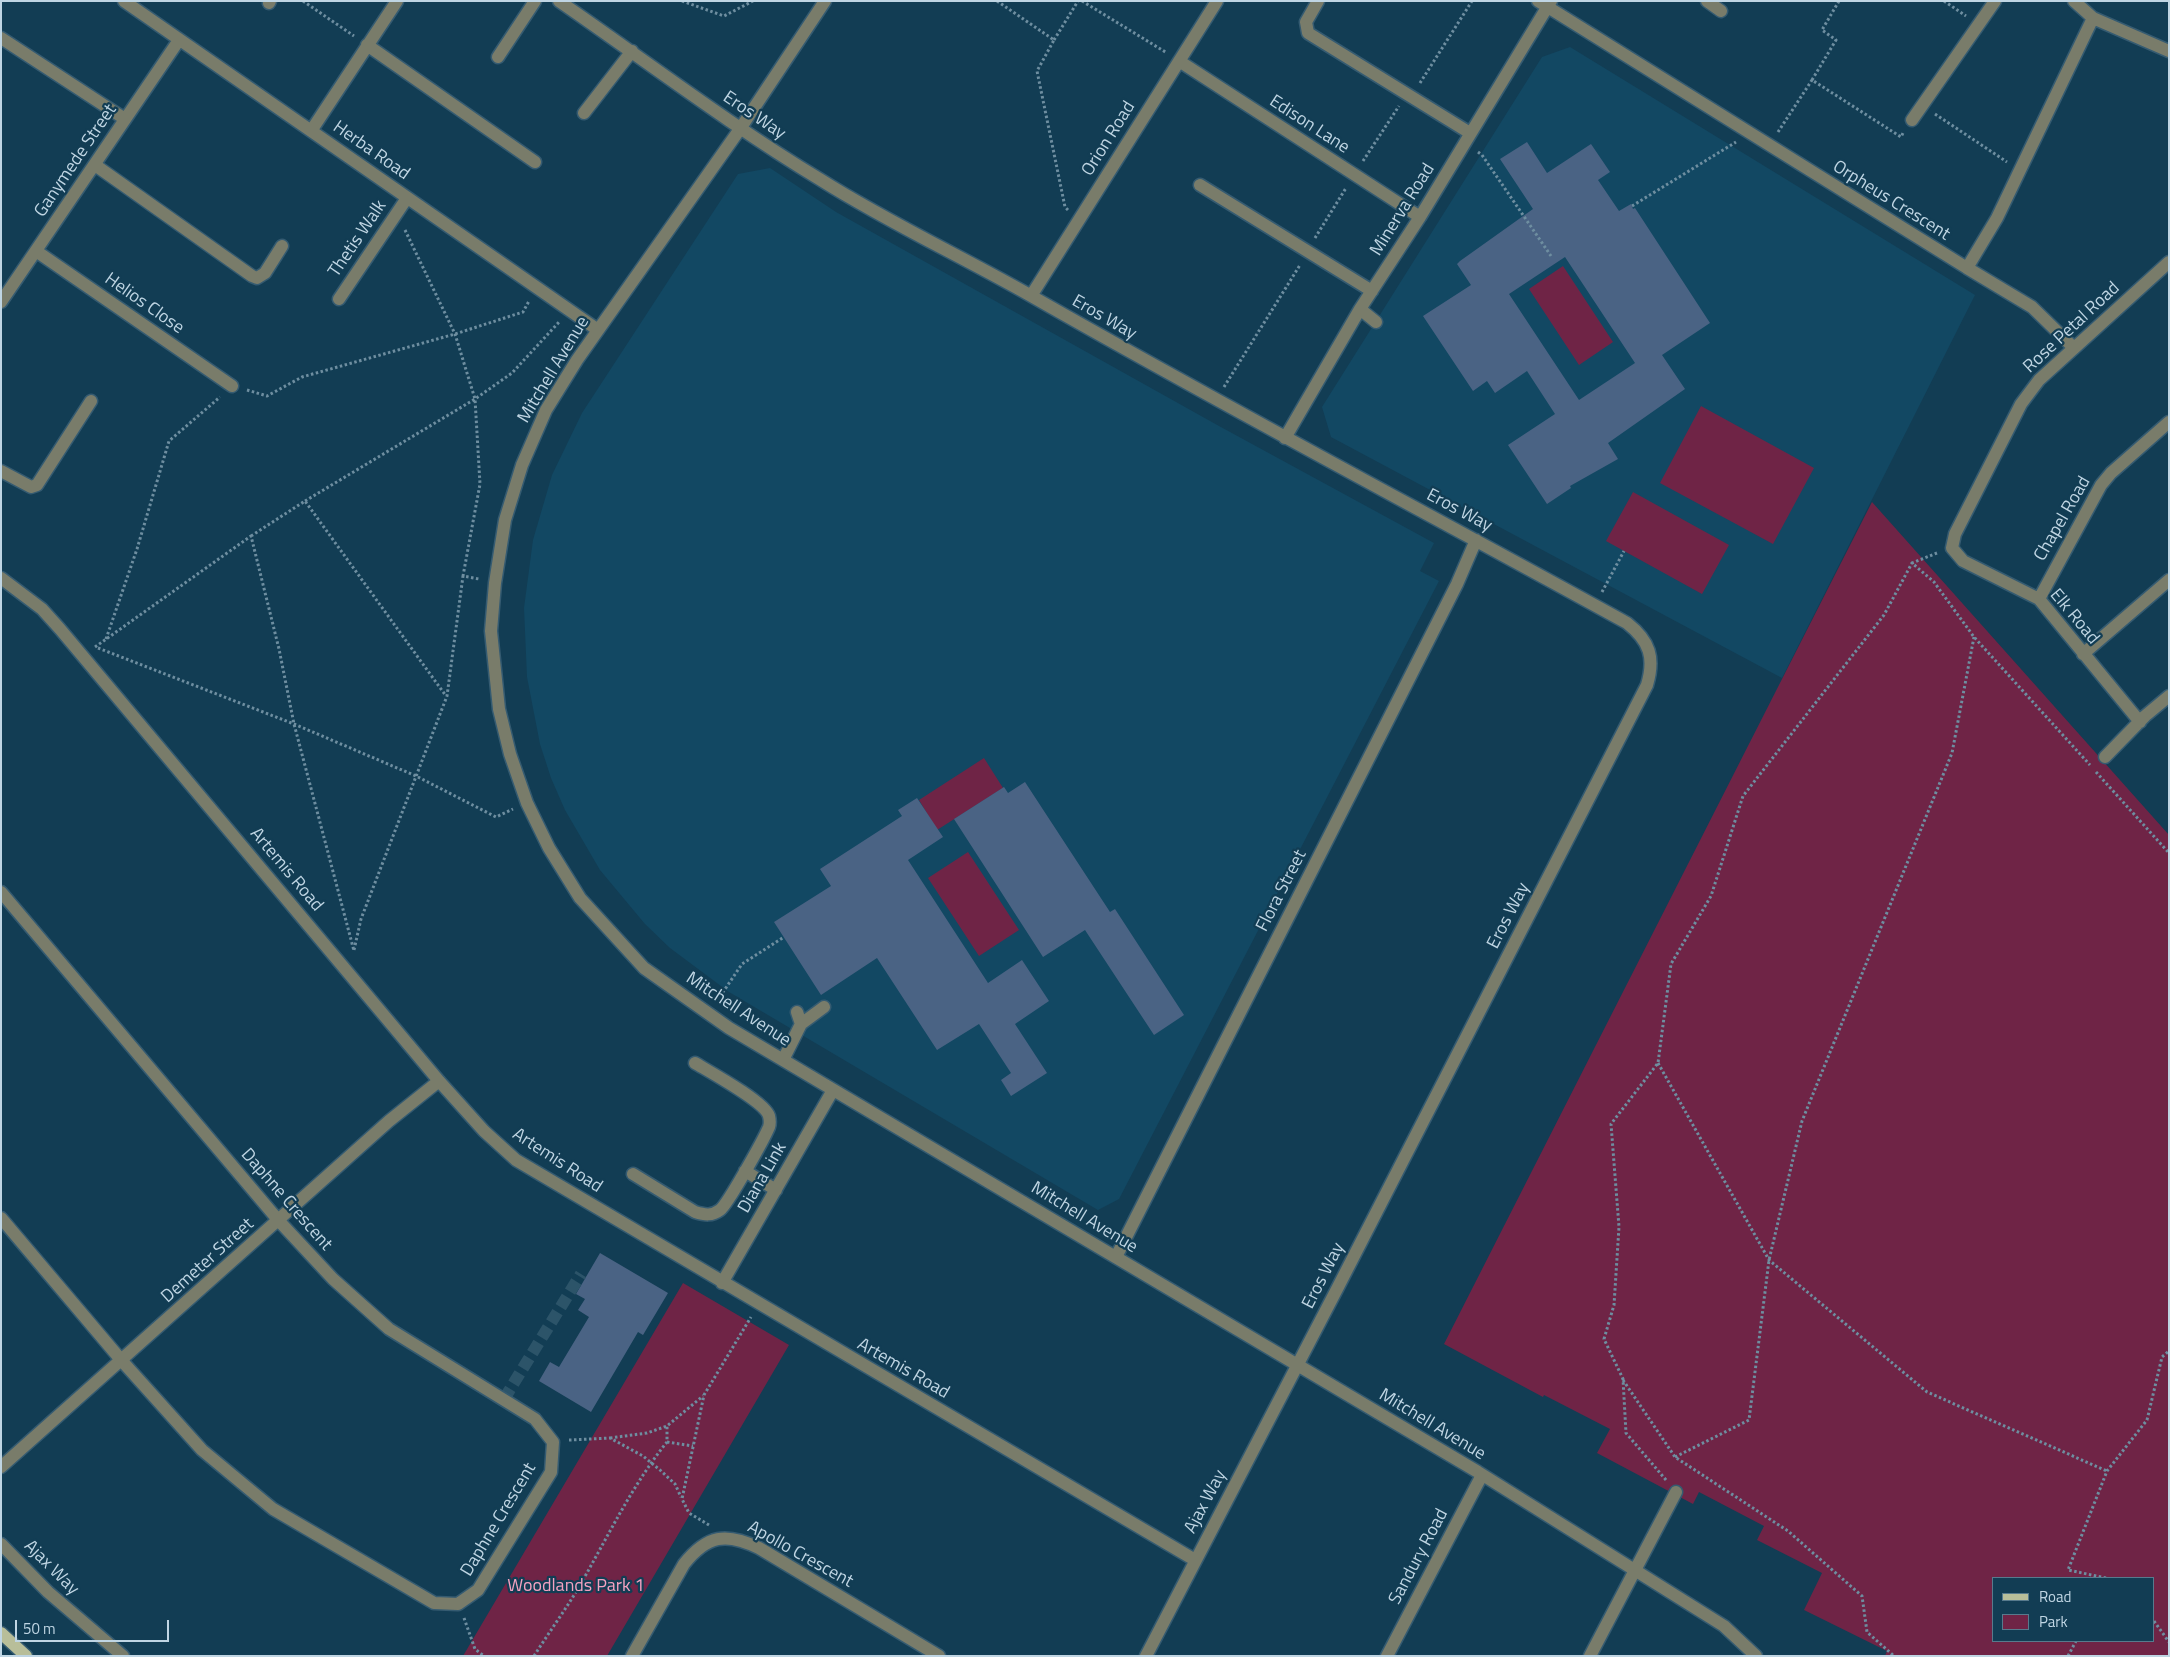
<!DOCTYPE html>
<style>
body{margin:0}
#map{position:relative;width:2170px;height:1657px;overflow:hidden;background:#123d54;font-family:"Titillium Web",sans-serif}
canvas{display:block}
.frame{position:absolute;inset:0;border:2px solid #bfd5e3;pointer-events:none}
.legend{position:absolute;left:1992px;top:1577px;width:162px;height:65px;box-sizing:border-box;background:#123d54;border:1px solid #577a8d;margin:0;padding:6px 9px;list-style:none;font-size:15px;color:#bfd5e3}
.legend li{display:flex;align-items:center;gap:10px;height:25px}
.legend b{width:25px;border:1px solid #577a8d}
.scale{position:absolute;left:15px;top:1620px;width:154px;height:22px;box-sizing:border-box;border:2px solid #bfd5e3;border-top:0;padding-left:6px;font-size:15px;line-height:18px;white-space:nowrap;color:#bfd5e3;-webkit-text-stroke:4px #123d54;paint-order:stroke}
</style>
<div id="map">
<canvas width="2170" height="1657"></canvas>
<div class="frame"></div>
<ul class="legend">
<li><b style="height:6px;background:#b8be99"></b>Road</li>
<li><b style="height:14px;background:#6f2446"></b>Park</li>
</ul>
<div class="scale">50 m</div>
</div>
<script>
const ctx = document.querySelector('canvas').getContext('2d');
ctx.lineJoin = 'round';
function fillPath(path, color) { ctx.fillStyle = color; ctx.fill(path, 'evenodd'); }
function strokePath(path, color, width, dash) { ctx.strokeStyle = color; ctx.lineWidth = width; ctx.lineCap = dash ? 'butt' : 'round'; ctx.setLineDash(dash || []); ctx.stroke(path); }
function drawText(font, color, halo, rows, align = 'center') {
  ctx.font = font + ' "Titillium Web",sans-serif'; ctx.lineWidth = 4.5; ctx.setLineDash([]); ctx.textBaseline = 'middle'; ctx.strokeStyle = halo; ctx.fillStyle = color; for (const [text, x, y, turn = 0] of rows) {
    ctx.save(); ctx.translate(x, y); ctx.rotate((+turn || 0) * Math.PI / 180); ctx.textAlign = isNaN(turn) ? turn : align; if (halo) ctx.strokeText(text, 0, 0); ctx.fillText(text, 0, 0); ctx.restore();
  }
}
const built = new Path2D(`
 M1570 47 1975 295 1782 678 1331 437 1322 407 1542 57Z
 M770 168 836 212 1219 426 1434 543 1420 571 1439 581 1119 1199 1098 1210 729 992 670 948 645 924 600 870 565 810 551 778 540 744 527 677 524 608 533 540 552 475 582 413 738 174Z`);
const green = new Path2D(`
 M1563 266 1613 342 1579 365 1529 289Z
 M1701 406 1814 468 1773 544 1660 483Z
 M1633 492 1729 545 1702 594 1606 541Z
 M1872 502 2169 835V1656H1885L1887 1651 1804 1610 1822 1573 1757 1540 1764 1526 1699 1492 1693 1504 1597 1453 1610 1429 1544 1395 1543 1397 1444 1344ZM1994 1578H2154V1641H1994Z
 M984 758 1003 788 937 830 919 800Z
 M968 852 1019 930 979 956 928 878Z
 M683 1283 789 1345 607 1656H463Z`);
const building = new Path2D(`
 M1527 142 1547 173 1591 144 1610 172 1598 180 1619 211 1631 204 1633 209 1635 208 1710 323 1662 355 1685 389 1608 443 1618 459 1570 486 1571 488 1547 504 1508 445 1555 414 1527 371 1495 393 1487 381 1473 391 1423 316 1471 285 1457 264 1460 261 1533 209 1500 159ZM1565 257 1635 363 1579 400 1509 294Z
 M1025 782 1110 912 1115 909 1184 1015 1154 1035 1085 930 1043 957 954 819 1004 787 1008 793Z
 M917 798 943 837 908 860 988 983 1022 960 1049 1001 1015 1024 1047 1073 1011 1096 1001 1080 1011 1073 979 1024 937 1050 877 958 821 995 774 922 831 886 820 869 902 816 898 810Z
 M600 1253 668 1293 643 1335 638 1332 591 1412 539 1381 550 1362 559 1367 589 1317 578 1310 585 1299 576 1294Z`);
const minorTunnel = new Path2D(`
 M504 1399 581 1274`);
const path = new Path2D(`
 M303 1 354 36
 M682 1 724 16 753 1
 M997 1 1054 40 1037 71 1065 207 1068 210
 M1082 1 1167 53
 M1839 1 1822 30 1836 40 1812 80 1901 137 1903 133
 M1944 1 1966 16
 M1054 40 1078 1
 M1420 83 1472 1
 M1935 114 2007 162
 M1778 132 1812 80
 M1478 152 1482 155 1551 256
 M1363 161 1399 106
 M1632 206 1736 142
 M405 230 455 334 475 399 480 484 463 576
 M1315 238 1346 188
 M1224 387 1300 265
 M247 390 267 396 302 377 455 334 523 312 529 301
 M305 501 475 399 512 373 560 321
 M251 536 305 501 446 696
 M1937 553 1912 563 1934 582 1974 637 2090 765
 M1602 592 1624 551
 M106 639 137 549 169 441 220 397
 M95 647 251 536 279 649 294 724 354 951
 M98 648 294 724 416 776 496 817 513 809
 M2096 772 2169 853
 M354 950 361 919 447 696 463 576 479 579
 M717 1001 742 964 784 937
 M1658 1063 1769 1260 1927 1392 2107 1471
 M1623 1380 1675 1457 1788 1531 1862 1596 1867 1632 1894 1656
 M610 1438 647 1433 667 1426 703 1396
 M569 1440 610 1438 643 1456 660 1470 675 1484 681 1497
 M667 1442 693 1446
 M1675 1457 1749 1420 1769 1260 1802 1121 1952 753 1974 637
 M1666 1480 1626 1433 1623 1379 1604 1339 1614 1305 1619 1227 1611 1124 1658 1063 1671 964 1711 896 1743 796 1884 615 1912 563
 M709 1525 689 1513 682 1499 704 1395 751 1317
 M2106 1578 2068 1570 2107 1471 2147 1420 2162 1357 2169 1351
 M464 1618 475 1649 484 1656
 M2154 1621 2169 1642
 M534 1656C548 1634 563 1613 576 1592 606 1541 630 1488 667 1442V1426
 M2068 1656 2076 1641`);
const minor = new Path2D(`
 M124 1 598 330
 M559 1C646 61 730 125 821 180 889 223 963 257 1033 297 1229 409 1429 514 1627 623 1650 641 1655 658 1647 685L1337 1289 1146 1656
 M825 1 740 129 577 360 546 410 522 465 505 520 495 583 491 631 499 709 510 754 527 803 549 848 580 898 644 968 729 1028 1478 1472 1724 1626 1756 1656
 M1318 1 1306 22 1308 33 1470 133
 M1538 1 1967 268 1997 218 2093 18 2074 1
 M1707 1 1721 11
 M269 3 270 1
 M2093 18 2169 51
 M1 38 125 119
 M367 45 535 162
 M498 57 535 1
 M1179 61 1420 217
 M584 113 632 51
 M1912 120 1995 1
 M311 131 397 1
 M95 165 252 276 257 278 265 273 282 246
 M1200 185 1372 291
 M36 251 232 386
 M1967 268 2032 307 2074 348
 M1031 296 1217 1
 M339 299 407 198
 M1 302 179 40
 M1360 309 1376 322
 M1285 438 1360 309 1420 217 1551 1
 M1 471 31 487 37 485 91 401
 M1 578 42 609 60 629 439 1081 484 1131 516 1160 1195 1560
 M2039 599 2101 485 2111 473 2169 422
 M2083 654 2169 580
 M2140 722 2039 599 1963 561 1952 548 1955 534 2021 404 2039 380 2169 262
 M2105 757 2145 716 2169 696
 M1 892 279 1221 333 1279 389 1329 535 1419 553 1442 551 1472 478 1590 458 1604 434 1603 273 1509 202 1450 122 1361 1 1218
 M801 1024 824 1007
 M783 1060 801 1024 797 1012
 M745 1171 776 1190
 M633 1174 695 1212C705 1215 712 1216 720 1210 728 1204 764 1139 769 1127 770 1124 770 1120 769 1116 765 1102 710 1072 695 1063
 M1116 1257 1457 584 1476 540
 M722 1283 833 1090
 M1 1467 389 1121 439 1081
 M1 1544 48 1592 123 1656
 M632 1656 684 1564C707 1535 726 1532 759 1548L939 1656
 M1387 1656 1482 1475
 M1590 1656 1676 1492`);
const major = new Path2D(`
 M1 1633 26 1656`);
const streetNames = [
 ["Eros Way",754,116,34],
 ["Edison Lane",1309,125,33],
 ["Orion Road",1109,139,-58],
 ["Herba Road",371,151,35],
 ["Ganymede Street",76,161,-56],
 ["Orpheus Crescent",1891,201,32],
 ["Minerva Road",1403,210,-58],
 ["Thetis Walk",358,239,-56],
 ["Helios Close",144,304,35],
 ["Eros Way",1104,318,30],
 ["Rose Petal Road",2072,328,-43],
 ["Mitchell Avenue",554,370,-59],
 ["Eros Way",1459,511,28],
 ["Chapel Road",2063,519,-60],
 ["Elk Road",2074,617,50],
 ["Artemis Road",286,870,50],
 ["Flora Street",1282,891,-63],
 ["Eros Way",1509,916,-63],
 ["Mitchell Avenue",738,1010,33],
 ["Artemis Road",557,1161,33],
 ["Diana Link",763,1178,-60],
 ["Daphne Crescent",286,1200,49],
 ["Mitchell Avenue",1084,1218,31],
 ["Demeter Street",208,1261,-42],
 ["Eros Way",1324,1276,-63],
 ["Artemis Road",903,1369,30],
 ["Mitchell Avenue",1432,1425,31],
 ["Ajax Way",1206,1502,-62],
 ["Daphne Crescent",499,1520,-59],
 ["Apollo Crescent",800,1555,29],
 ["Sandury Road",1419,1557,-62],
 ["Ajax Way",51,1568,45]
];
const parkNames = [
 ["Woodlands Park 1",576,1587]
];
fillPath(built, '#124863');
fillPath(green, '#6f2446');
fillPath(building, '#4a6384');
strokePath(minorTunnel, '#2c5469', 12, [12, 6]);
strokePath(minor, '#355b71', 15);
strokePath(major, '#355b71', 15);
strokePath(path, '#6e8ea0', 3, [2.5, 2.5]);
strokePath(minor, '#797c6a', 12);
strokePath(major, '#b8be99', 12);
drawText('18px', '#bfd5e3', '#123d54', streetNames);
drawText('18px', '#f4a2c1', '#123d54', parkNames);
</script>
